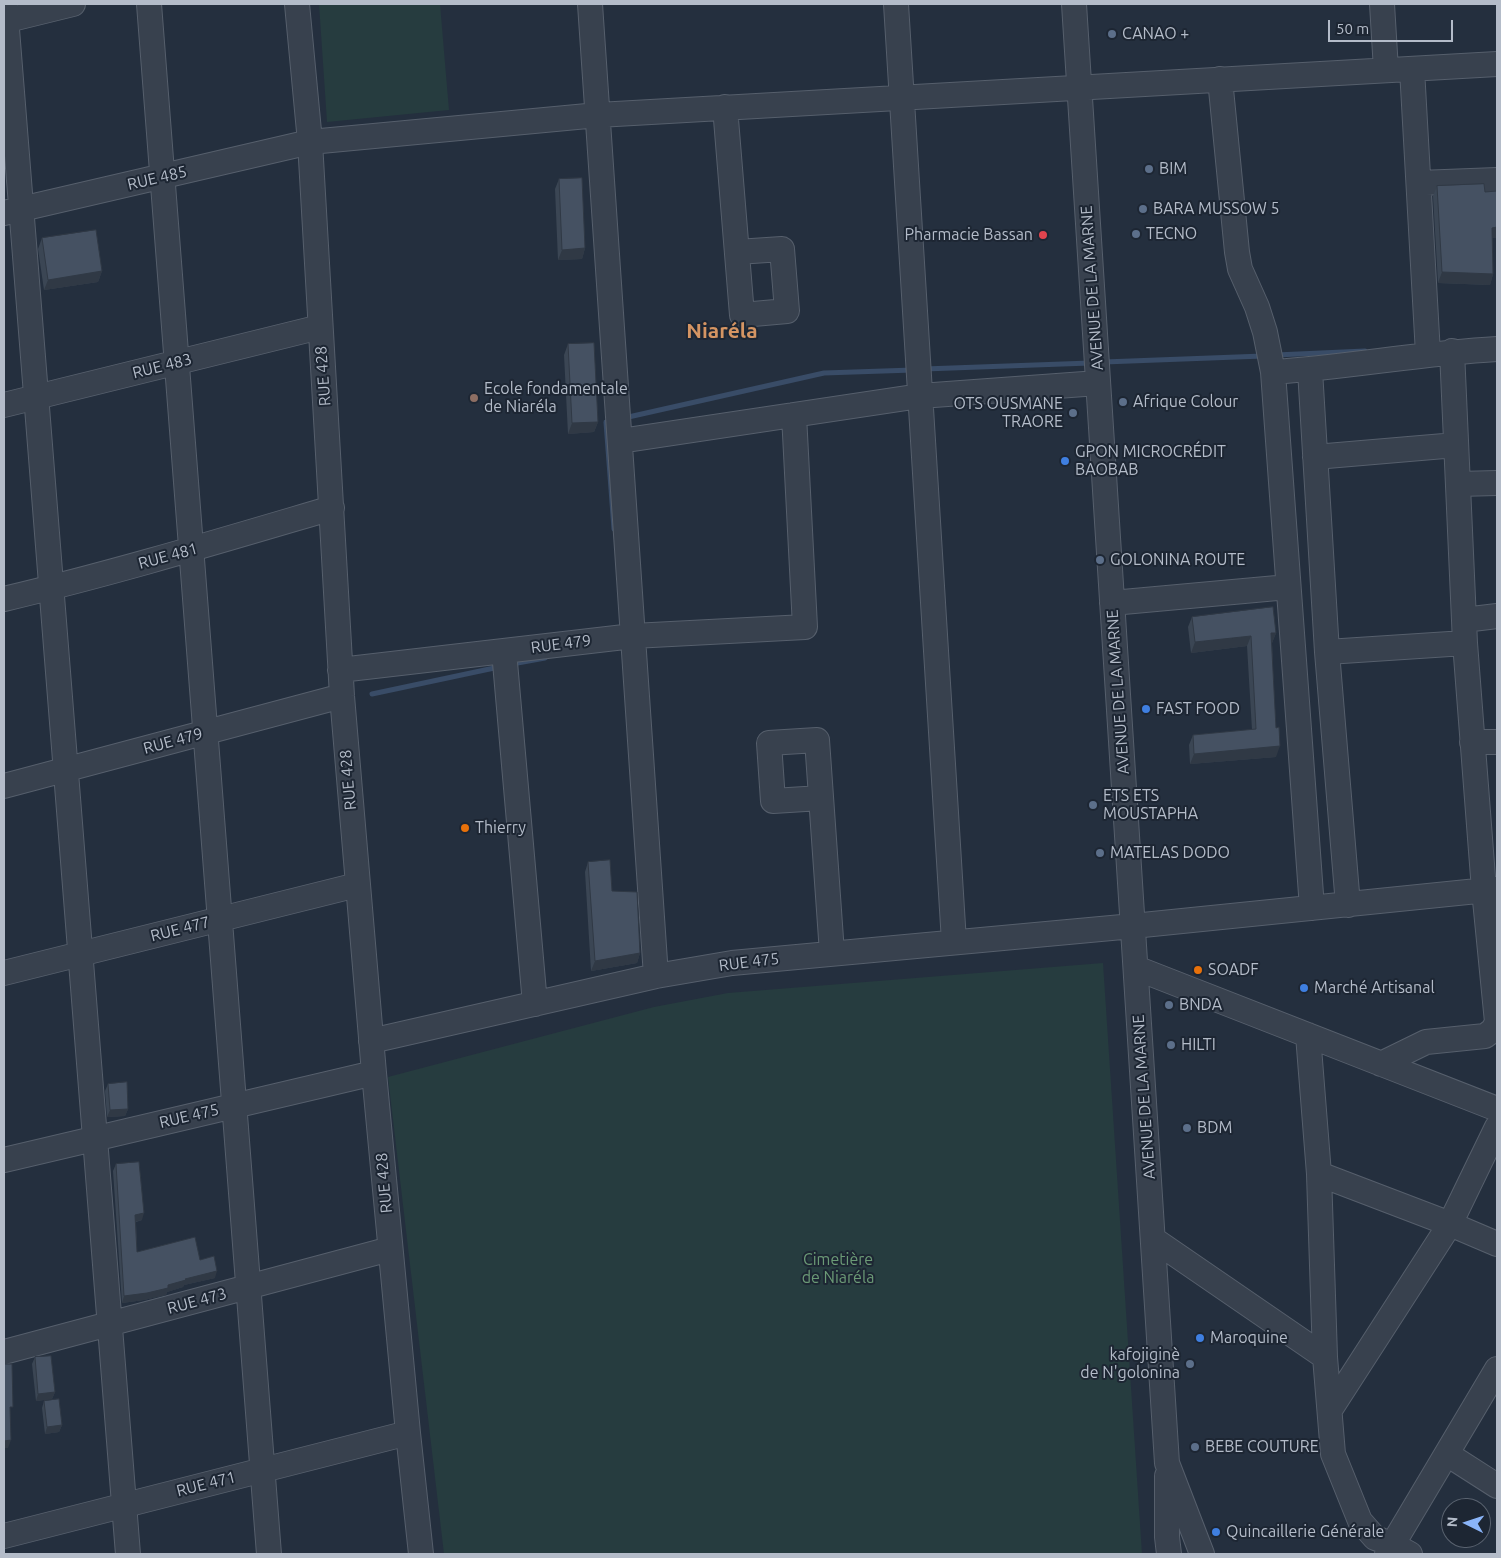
<!DOCTYPE html>
<meta charset="utf-8">
<style>
body{margin:0}
#map{position:relative;width:1501px;height:1558px;overflow:hidden;background:#242f3e;font-family:Ubuntu,sans-serif}
canvas{display:block}
.frame{position:absolute;inset:0;border:5px solid #b4bcc9;pointer-events:none}
.north{position:absolute;left:1441px;top:1498px;width:50px;height:50px;box-sizing:border-box;background:#1d2633;border:1px solid #59626f;border-radius:50%;rotate:274deg;font-size:14px;font-weight:700;line-height:20px;text-align:center;color:#b4bcc9}
.north::after{content:'';display:block;margin:auto;width:18px;height:22px;background:#8ab4f8;clip-path:polygon(50% 0,100% 100%,50% 72%,0 100%)}
.scale{position:absolute;left:1328px;top:20px;width:125px;height:22px;box-sizing:border-box;border:2px solid #b4bcc9;border-top:0;padding-left:6px;font-size:15px;line-height:18px;white-space:nowrap;color:#b4bcc9;-webkit-text-stroke:4px #1d2633;paint-order:stroke}
</style>
<div id="map">
<canvas width="1501" height="1558"></canvas>
<div class="frame"></div>
<div class="north">N</div>
<div class="scale">50 m</div>
</div>
<script>
const ctx = document.querySelector('canvas').getContext('2d');
ctx.lineJoin = 'round';
function fillPath(path, color) { ctx.fillStyle = color; ctx.fill(path, 'evenodd'); }
function strokePath(path, color, width, dash) { ctx.strokeStyle = color; ctx.lineWidth = width; ctx.lineCap = dash ? 'butt' : 'round'; ctx.setLineDash(dash || []); ctx.stroke(path); }
function drawText(font, color, halo, rows, align = 'center') {
  ctx.font = font + ' Ubuntu,sans-serif'; ctx.lineWidth = 4; ctx.setLineDash([]); ctx.textBaseline = 'middle'; ctx.strokeStyle = halo; ctx.fillStyle = color; for (const [text, x, y, turn = 0] of rows) {
    ctx.save(); ctx.translate(x, y); ctx.rotate((+turn || 0) * Math.PI / 180); ctx.textAlign = isNaN(turn) ? turn : align; if (halo) ctx.strokeText(text, 0, 0); ctx.fillText(text, 0, 0); ctx.restore();
  }
}
const green = new Path2D(`
 M319 4H440L449 110 327 122Z
 M1103 963 1142 1554H444L388 1077 654 1007 728 993Z`);
const stream = new Path2D(`
 M1276 355 1365 351
 M1104 362 1263 356
 M924 369 1090 363
 M624 418 824 373 913 370
 M613 421 606 422 614 529
 M512 664 545 658
 M372 694 499 667`);
const minor = new Path2D(`
 M5 4 128 1554
 M149 4 269 1554
 M297 4 310 142 342 696 374 1073 408 1433 421 1554
 M590 4 656 976
 M896 4 954 942
 M1074 4 1167 1463 1202 1554
 M1382 4 1386 70
 M4 21 73 4
 M1412 69 1428 354
 M1220 79 1237 252 1240 269 1257 307 1265 332 1273 372 1312 908
 M725 107 742 315 787 311 782 249 737 252
 M1419 183 1497 180
 M4 213 310 142 598 115 1497 64
 M1310 370 1327 652 1348 905
 M1273 372C1348 367 1422 353 1497 349
 M4 405 320 327
 M620 441 920 396 1098 383
 M1315 457 1456 445
 M1458 484 1497 483
 M4 599C114 573 223 540 332 508
 M1112 603 1288 587
 M1464 620 1497 616
 M504 651 535 1004
 M1327 652 1465 643
 M340 670 633 636 805 627 794 415
 M1472 742H1497
 M4 786 342 696
 M821 798 773 801 769 743 817 740 832 953
 M1136 968 1497 1109
 M4 973 357 885
 M1308 1035 1319 1174 1325 1357 1333 1454 1360 1521 1375 1538 1392 1544 1410 1554
 M371 1041 656 976 732 963 1133 926 1497 889
 M1381 1064 1426 1042 1485 1036 1493 1030 1497 1022 1484 890 1465 643 1452 351
 M4 1160 374 1073
 M1319 1174 1450 1224 1497 1244
 M1153 1239 1325 1357
 M4 1352 390 1249
 M1330 1410 1450 1224 1497 1127
 M1447 1454 1497 1486
 M1167 1476V1537L1169 1554
 M4 1536 408 1433
 M1387 1554 1497 1369`);
const wall = new Path2D(`
 M559 179 585 248 582 259 558 260 555 189Z
 M1437 186 1485 192 1492 238 1493 274 1490 285 1438 283 1433 196Z
 M42 238 102 271 98 282 44 290 38 249Z
 M568 344 598 422 594 432 568 434 564 355Z
 M1192 617 1276 633 1272 643 1276 757 1190 764 1189 745 1193 735 1252 730 1247 646 1191 653 1188 627Z
 M588 862 612 891 640 953 637 963 591 971 585 872Z
 M108 1084 128 1109 125 1116 107 1117 105 1091Z
 M116 1164 142 1220 136 1222 137 1252 200 1260 215 1278 184 1285 183 1287 167 1292 166 1295 144 1300 122 1303 113 1171Z
 M35 1357 55 1392 52 1399 36 1401 32 1364Z
 M44 1401 62 1425 59 1432 45 1434 42 1408Z`);
const shadedWall = new Path2D(`
 M1497 227V238H1488L1492 228Z
 M585 248 582 259 558 260 562 250Z
 M102 271 98 282 44 290 48 280Z
 M1442 272 1493 274 1490 285 1438 283Z
 M598 422 594 432 568 434 572 423Z
 M1271 633H1276L1272 643 1267 644Z
 M1251 636 1247 646 1191 653 1195 642Z
 M1280 746 1276 757 1190 764 1194 754Z
 M640 953 637 963 591 971 595 961Z
 M128 1109 125 1116 107 1117 110 1110Z
 M144 1213 142 1220 133 1222 135 1215Z
 M217 1271 215 1278 184 1285 183 1287 167 1292 166 1295 144 1300 122 1303 124 1296 168 1285 185 1279Z
 M55 1392 52 1399 36 1401 38 1394Z
 M62 1425 59 1432 45 1434 47 1427Z
 M11 1440 8 1448H4V1441Z`);
const building = new Path2D(`
 M582 178 585 248 562 250 559 179Z
 M1484 184 1485 192 1497 191V227L1492 228 1493 274 1442 272 1437 186Z
 M96 230 102 271 48 280 42 238Z
 M594 343 598 422 572 423 568 344Z
 M1273 607 1276 633H1271L1276 728 1279 727 1280 746 1194 754 1193 735 1256 729 1251 636 1195 642 1192 617Z
 M610 860 612 891 637 892 640 953 595 961 588 862Z
 M127 1082 128 1109 110 1110 108 1084Z
 M139 1162 144 1213 135 1215 137 1252 195 1237 200 1260 214 1256 217 1271 185 1279 186 1280 168 1285V1288L147 1293 124 1296 116 1164Z
 M51 1356 55 1392 38 1394 35 1357Z
 M4 1364H12L13 1407H10L11 1440 4 1441Z
 M59 1399 62 1425 47 1427 44 1401Z`);
const markers = [
 [1112,34,5,"#5c6f8a"],
 [1149,169,5,"#5c6f8a"],
 [1143,209,5,"#5c6f8a"],
 [1136,234,5,"#5c6f8a"],
 [1043,235,5,"#e0444e"],
 [474,398,5,"#8d6e63"],
 [1123,402,5,"#5c6f8a"],
 [1073,413,5,"#5c6f8a"],
 [1065,461,5,"#3f7fe0"],
 [1100,560,5,"#5c6f8a"],
 [1146,709,5,"#3f7fe0"],
 [1093,805,5,"#5c6f8a"],
 [465,828,5,"#e8710a"],
 [1100,853,5,"#5c6f8a"],
 [1198,970,5,"#e8710a"],
 [1304,988,5,"#3f7fe0"],
 [1169,1005,5,"#5c6f8a"],
 [1171,1045,5,"#5c6f8a"],
 [1187,1128,5,"#5c6f8a"],
 [1200,1338,5,"#3f7fe0"],
 [1190,1364,5,"#5c6f8a"],
 [1195,1447,5,"#5c6f8a"],
 [1216,1532,5,"#3f7fe0"]
];
const poiNames = [
 ["CANAO +",1122,34],
 ["BIM",1159,169],
 ["BARA MUSSOW 5",1153,209],
 ["TECNO",1146,234],
 ["Pharmacie Bassan",1033,235,"right"],
 ["Ecole fondamentale",484,389],
 ["de Niaréla",484,407],
 ["Afrique Colour",1133,402],
 ["OTS OUSMANE",1063,404,"right"],
 ["TRAORE",1063,422,"right"],
 ["GPON MICROCRÉDIT",1075,452],
 ["BAOBAB",1075,470],
 ["GOLONINA ROUTE",1110,560],
 ["FAST FOOD",1156,709],
 ["ETS ETS",1103,796],
 ["MOUSTAPHA",1103,814],
 ["Thierry",475,828],
 ["MATELAS DODO",1110,853],
 ["SOADF",1208,970],
 ["Marché Artisanal",1314,988],
 ["BNDA",1179,1005],
 ["HILTI",1181,1045],
 ["BDM",1197,1128],
 ["Maroquine",1210,1338],
 ["kafojiginè",1180,1355,"right"],
 ["de N'golonina",1180,1373,"right"],
 ["BEBE COUTURE",1205,1447],
 ["Quincaillerie Générale",1226,1532]
];
const streetNames = [
 ["RUE 485",157,178,-13],
 ["AVENUE DE LA MARNE",1092,288,-94],
 ["RUE 483",162,366,-14],
 ["RUE 428",323,376,-94],
 ["RUE 481",168,556,-15],
 ["RUE 479",561,644,-7],
 ["AVENUE DE LA MARNE",1118,692,-94],
 ["RUE 479",173,741,-15],
 ["RUE 428",348,780,-95],
 ["RUE 477",180,929,-14],
 ["RUE 475",749,962,-7],
 ["AVENUE DE LA MARNE",1144,1097,-94],
 ["RUE 475",189,1116,-13],
 ["RUE 428",384,1183,-95],
 ["RUE 473",197,1301,-15],
 ["RUE 471",206,1484,-14]
];
const parkNames = [
 ["Cimetière",838,1260],
 ["de Niaréla",838,1278]
];
const districtNames = [
 ["Niaréla",722,331]
];
fillPath(green, '#263c3f');
strokePath(stream, '#394c67', 5);
strokePath(minor, '#565f6c', 26);
strokePath(minor, '#38414e', 24);
fillPath(wall, '#3b4654');
fillPath(shadedWall, '#303945');
fillPath(building, '#455162');
strokePath(building, '#303945', 1);
for (const [x, y, r, color] of markers) { const dot = new Path2D(); dot.arc(x, y, r, 0, 2 * Math.PI); ctx.fillStyle = color; ctx.fill(dot); strokePath(dot, '#1d2633', 2); }
drawText('16px', '#b4bcc9', '#1d2633', poiNames, 'left');
drawText('16px', '#b4bcc9', '#1d2633', streetNames);
drawText('16px', '#6b9a76', '#1d2633', parkNames);
drawText('bold 21px', '#d59563', '#1d2633', districtNames);
</script>
